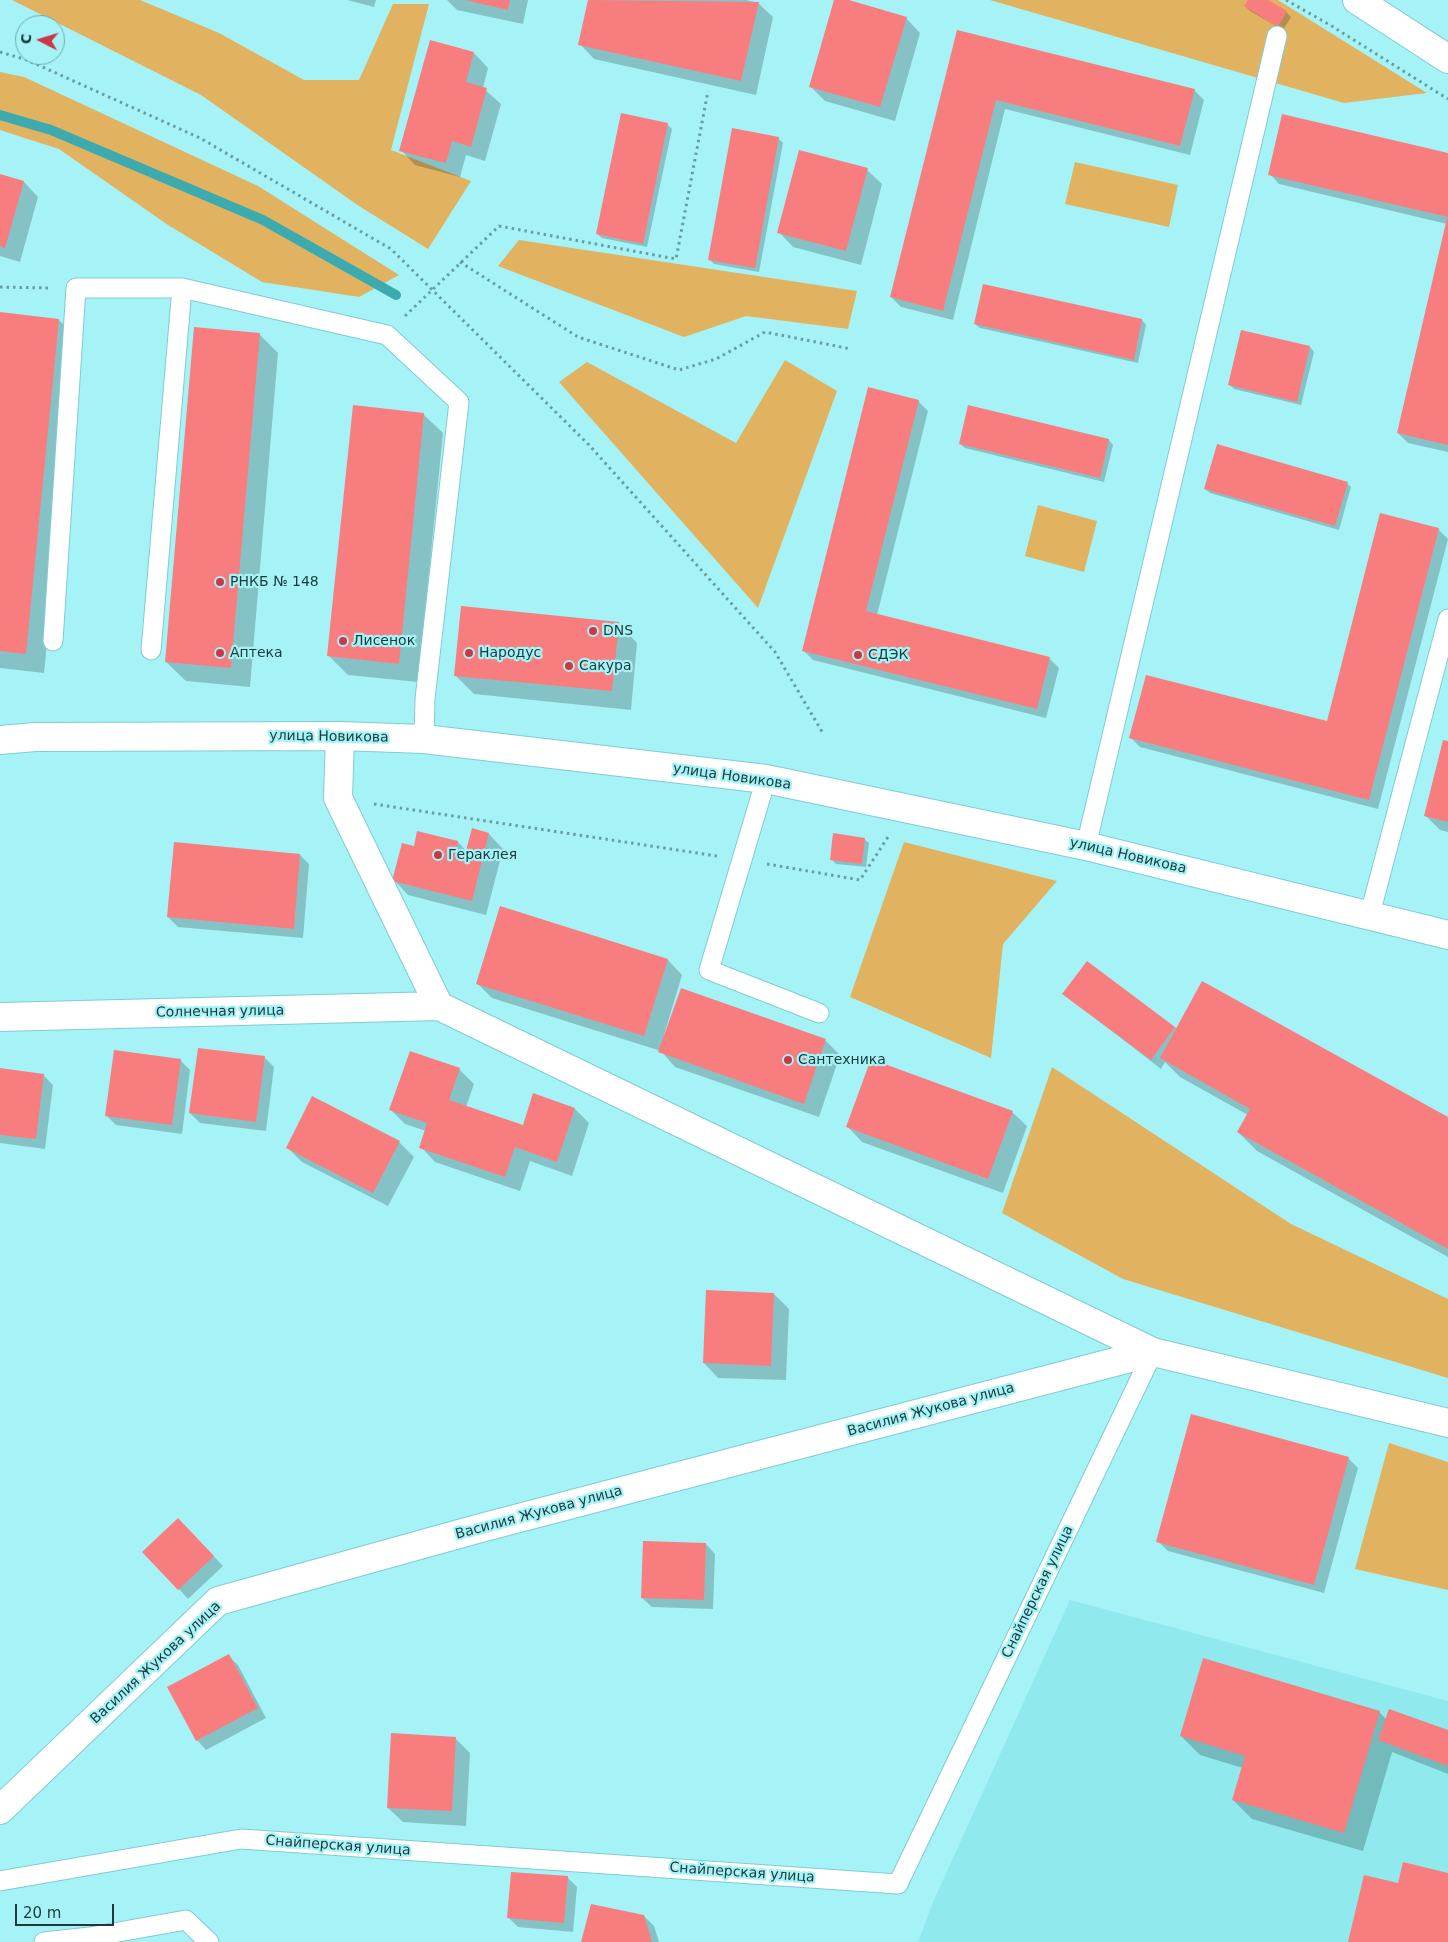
<!DOCTYPE html>
<meta charset="utf-8">
<style>
body{margin:0}
#map{position:relative;width:1448px;height:1942px;overflow:hidden;background:#a6f3f7;font-family:"DejaVu Sans",sans-serif}
canvas{display:block}
.north{position:absolute;left:15px;top:15px;width:50px;height:50px;box-sizing:border-box;background:#a6f3f7;border:1px solid #6ea9ac;border-radius:50%;rotate:275deg;font-size:14px;font-weight:700;line-height:20px;text-align:center;color:#1a3a3c}
.north::after{content:'';display:block;margin:auto;width:18px;height:22px;background:#c83846;clip-path:polygon(50% 0,100% 100%,50% 72%,0 100%)}
.scale{position:absolute;left:15px;top:1904px;width:99px;height:22px;box-sizing:border-box;border:2px solid #1a3a3c;border-top:0;padding-left:6px;font-size:15px;line-height:18px;white-space:nowrap;color:#1a3a3c;-webkit-text-stroke:4px #a6f3f7;paint-order:stroke}
</style>
<div id="map">
<canvas width="1448" height="1942"></canvas>
<div class="north">С</div>
<div class="scale">20 m</div>
</div>
<script>
const ctx = document.querySelector('canvas').getContext('2d');
ctx.lineJoin = 'round';
function fillPath(path, color) { ctx.fillStyle = color; ctx.fill(path, 'evenodd'); }
function strokePath(path, color, width, dash) { ctx.strokeStyle = color; ctx.lineWidth = width; ctx.lineCap = dash ? 'butt' : 'round'; ctx.setLineDash(dash || []); ctx.stroke(path); }
function drawText(font, color, halo, rows, align = 'center') {
  ctx.font = font + ' "DejaVu Sans",sans-serif'; ctx.lineWidth = 4.5; ctx.setLineDash([]); ctx.textBaseline = 'middle'; ctx.strokeStyle = halo; ctx.fillStyle = color; for (const [text, x, y, turn = 0] of rows) {
    ctx.save(); ctx.translate(x, y); ctx.rotate((+turn || 0) * Math.PI / 180); ctx.textAlign = isNaN(turn) ? turn : align; if (halo) ctx.strokeText(text, 0, 0); ctx.fillText(text, 0, 0); ctx.restore();
  }
}
const built = new Path2D(`
 M1070 1600 1448 1701V1942H918L933 1902Z`);
const green = new Path2D(`
 M12 0H140L219 33 304 80H359L393 4H429L391 150 471 181 428 249 359 206 201 95Z
 M990 0H1278L1427 93 1344 103Z
 M0 72 24 77 258 186 399 275 359 297 262 282 168 225 59 149 0 130Z
 M1075 162 1178 185 1169 227 1065 204Z
 M519 240 857 291 848 329 746 316 684 337 498 266Z
 M785 360 837 391 758 608 559 382 587 362 736 443Z
 M1038 505 1097 521 1084 572 1025 556Z
 M904 842 1057 881 1003 944 991 1058 850 997Z
 M1052 1067 1291 1224 1448 1299V1378L1123 1279 1002 1213Z
 M1389 1443 1448 1462V1590L1355 1569Z`);
const shadow = new Path2D(`
 M347 0H376L374 7Z
 M447 0H528L523 24 457 10Z
 M590 0H746L758 3 773 17 756 95 594 59 580 44Z
 M835 0H844L906 18 920 33 895 121 825 101 810 86Z
 M1249 0H1266L1286 12 1291 17 1283 30 1250 11 1245 6Z
 M958 31 1194 90 1204 100 1190 155 1005 109 953 320 901 307 891 297Z
 M474 53 488 68 483 88 501 104 485 161 466 155 460 177 415 165 401 150Z
 M667 124 672 129 647 247 602 238 597 234Z
 M778 138 783 143 759 272 714 264 709 259Z
 M1448 154V452L1408 443 1398 433 1447 224 1279 184 1270 174Z
 M867 170 882 184 861 265 793 247 779 232Z
 M0 175 24 182 38 197 20 262 0 256Z
 M984 285 1142 320 1146 325 1138 363 980 328 975 324Z
 M0 314 59 320 78 339 44 673 0 668Z
 M259 334 278 353 250 687 186 681 166 662Z
 M1310 347 1314 352 1301 405 1234 389 1230 385Z
 M918 401 928 411 877 615 1049 658 1059 668 1046 718 813 660 803 650Z
 M423 414 443 433 418 682 348 675 329 656Z
 M1109 440 1113 445 1104 482 965 448 960 444Z
 M1347 483 1351 487 1339 530 1210 493 1205 489Z
 M1438 529 1448 539 1378 809 1140 747 1130 737 1327 723Z
 M618 623 637 643 631 710 474 694 455 675Z
 M1448 742V832L1440 830 1426 816Z
 M489 834 503 849 486 915 408 895 394 880 415 847 458 842 467 852Z
 M864 839 869 843 866 867 836 864 831 859Z
 M300 855 309 864 303 938 178 927 168 917Z
 M668 960 682 975 664 1035 666 1036 682 990 826 1041 840 1055 819 1117 675 1067 661 1051 492 998 477 983Z
 M1064 994 1174 1027 1448 1118V1257L1257 1151 1238 1132 1248 1115 1180 1077 1165 1062 1161 1069Z
 M264 1057 274 1067 266 1131 200 1123 190 1113Z
 M180 1060 190 1070 182 1134 116 1125 106 1115Z
 M0 1069 43 1075 53 1085 45 1149 0 1143Z
 M459 1069 474 1084 466 1107 524 1127 575 1109 589 1123 572 1176 530 1161 520 1191 435 1162 421 1147 426 1131 405 1124 391 1110Z
 M1012 1112 1027 1126 1003 1193 862 1142 848 1127Z
 M399 1142 414 1157 388 1206 302 1162 287 1147Z
 M774 1294 789 1309 786 1380 718 1378 704 1363Z
 M1348 1458 1358 1468 1324 1593 1168 1551 1158 1541Z
 M188 1529 223 1566 188 1599 179 1589Z
 M706 1544 715 1554 713 1609 652 1607 642 1598Z
 M228 1656 238 1665 266 1718 206 1750 197 1740Z
 M1379 1712 1387 1720 1448 1731V1774L1392 1752 1363 1851 1252 1819 1233 1800 1243 1768 1200 1755 1181 1736Z
 M455 1738 470 1753 466 1826 403 1822 388 1808Z
 M567 1877 577 1887 573 1932 518 1927 508 1917Z
 M644 1916 654 1926 659 1942H582Z`);
const stream = new Path2D(`
 M0 115 51 130 263 220 396 295`);
const building = new Path2D(`
 M465 0H510L508 10Z
 M588 0 759 2 741 81 578 45Z
 M834 0H849L907 17 880 107 809 87Z
 M1248 0H1268L1287 11 1278 27 1244 6Z
 M957 30 1195 89 1180 146 996 100 943 311 890 297Z
 M430 40 474 52 466 82 487 88 471 147 452 141 446 163 399 151Z
 M621 113 668 123 643 244 596 234Z
 M1282 114 1448 153V217L1268 175Z
 M732 128 779 137 755 268 708 260Z
 M799 150 868 168 846 251 777 233Z
 M0 174 24 181 5 248 0 246Z
 M1447 218H1448V445L1397 433Z
 M983 284 1142 319 1134 360 974 324Z
 M0 312 59 319 26 654 0 651Z
 M194 327 260 333 231 668 165 662Z
 M1241 330 1310 346 1297 402 1228 385Z
 M868 387 919 400 866 611 1050 657 1037 709 802 651Z
 M353 405 424 413 399 664 327 656Z
 M968 405 1109 439 1100 478 959 444Z
 M1217 444 1348 482 1335 526 1204 489Z
 M1380 513 1439 528 1369 800 1129 738 1146 675 1327 721Z
 M461 606 619 622 612 691 454 676Z
 M1443 740 1448 741V822L1424 816Z
 M472 828 489 833 472 901 392 881 402 843 414 846 417 831 458 841 455 856 464 858Z
 M833 833 865 838 862 864 830 860Z
 M174 842 300 854 294 929 167 917Z
 M500 906 668 959 644 1036 476 984Z
 M1087 961 1175 1027 1151 1060 1062 994Z
 M1202 981 1448 1117V1249L1237 1132 1250 1109 1160 1058Z
 M681 988 826 1039 804 1104 658 1052Z
 M198 1048 265 1056 256 1122 189 1113Z
 M114 1050 181 1059 172 1125 105 1116Z
 M410 1051 460 1068 449 1100 523 1125 533 1093 575 1108 557 1162 515 1147 505 1177 419 1148 427 1123 389 1110Z
 M871 1059 1013 1111 988 1179 846 1127Z
 M0 1068 44 1074 36 1139 0 1135Z
 M312 1096 400 1141 373 1193 286 1148Z
 M706 1290 774 1293 771 1366 703 1363Z
 M1191 1414 1349 1457 1314 1585 1156 1542Z
 M178 1518 214 1556 178 1590 142 1552Z
 M643 1541 706 1543 704 1600 641 1598Z
 M229 1654 258 1708 196 1741 167 1687Z
 M1203 1658 1380 1711 1344 1833 1232 1800 1245 1756 1180 1736Z
 M1389 1709 1448 1730V1766L1378 1740Z
 M391 1733 456 1737 452 1811 387 1808Z
 M1403 1862 1448 1873V1942H1348L1364 1875 1398 1883Z
 M511 1872 568 1876 564 1923 507 1918Z
 M591 1904 644 1915 652 1942H581Z`);
const path = new Path2D(`
 M1286 0 1330 25 1448 99
 M0 52 27 60 200 138 391 249 589 445 775 652 824 735
 M460 262 578 337 679 370 716 359 765 332 851 349
 M0 287 49 288
 M405 316 499 226 676 259 708 91
 M374 804 717 856
 M767 864 860 880 888 837`);
const service = new Path2D(`
 M53 641 76 288H182L387 335 459 402 425 699 424 739
 M151 650 182 288
 M766 779 709 970 819 1013
 M1086 846 1277 36
 M1370 914 1448 619
 M0 1881 241 1839 898 1884 1153 1352
 M44 1942 90 1937 186 1920 209 1942`);
const minor = new Path2D(`
 M340 736 338 798 439 1006 1153 1352 1448 1423
 M0 1017 439 1006
 M0 1810 218 1601 477 1529 1153 1352`);
const secondary = new Path2D(`
 M1357 0 1448 59
 M0 740 35 737 340 736 424 739 766 779 1086 846 1448 935`);
const markers = [
 [220,582,5,"#c83846"],
 [593,631,5,"#c83846"],
 [343,641,5,"#c83846"],
 [220,653,5,"#c83846"],
 [469,653,5,"#c83846"],
 [858,655,5,"#c83846"],
 [569,666,5,"#c83846"],
 [438,855,5,"#c83846"],
 [788,1060,5,"#c83846"]
];
const poiNames = [
 ["РНКБ № 148",230,582],
 ["DNS",603,631],
 ["Лисенок",353,641],
 ["Аптека",230,653],
 ["Народус",479,653],
 ["СДЭК",868,655],
 ["Сакура",579,666],
 ["Гераклея",448,855],
 ["Сантехника",798,1060]
];
const streetNames = [
 ["улица Новикова",329,737,1],
 ["улица Новикова",732,777,8],
 ["улица Новикова",1128,856,13],
 ["Солнечная улица",220,1012,-1],
 ["Василия Жукова улица",931,1410,-15],
 ["Василия Жукова улица",539,1513,-15],
 ["Снайперская улица",1038,1592,-64],
 ["Василия Жукова улица",156,1663,-43],
 ["Снайперская улица",338,1846,4],
 ["Снайперская улица",742,1873,4]
];
fillPath(built, '#90e9ed');
fillPath(green, '#e1b260');
fillPath(shadow, '#0003');
strokePath(stream, '#3babb0', 10);
fillPath(building, '#f87d7f');
strokePath(service, '#80ccd0', 21);
strokePath(minor, '#80ccd0', 30);
strokePath(secondary, '#80ccd0', 30);
strokePath(path, '#669ea2', 3, [2.5, 4]);
strokePath(service, '#fff', 19);
strokePath(minor, '#fff', 28);
strokePath(secondary, '#fff', 28);
for (const [x, y, r, color] of markers) { const dot = new Path2D(); dot.arc(x, y, r, 0, 2 * Math.PI); ctx.fillStyle = color; ctx.fill(dot); strokePath(dot, '#a6f3f7', 2); }
drawText('14px', '#1a3a3c', '#a6f3f7', poiNames, 'left');
drawText('14px', '#1a3a3c', '#a6f3f7', streetNames);
</script>
